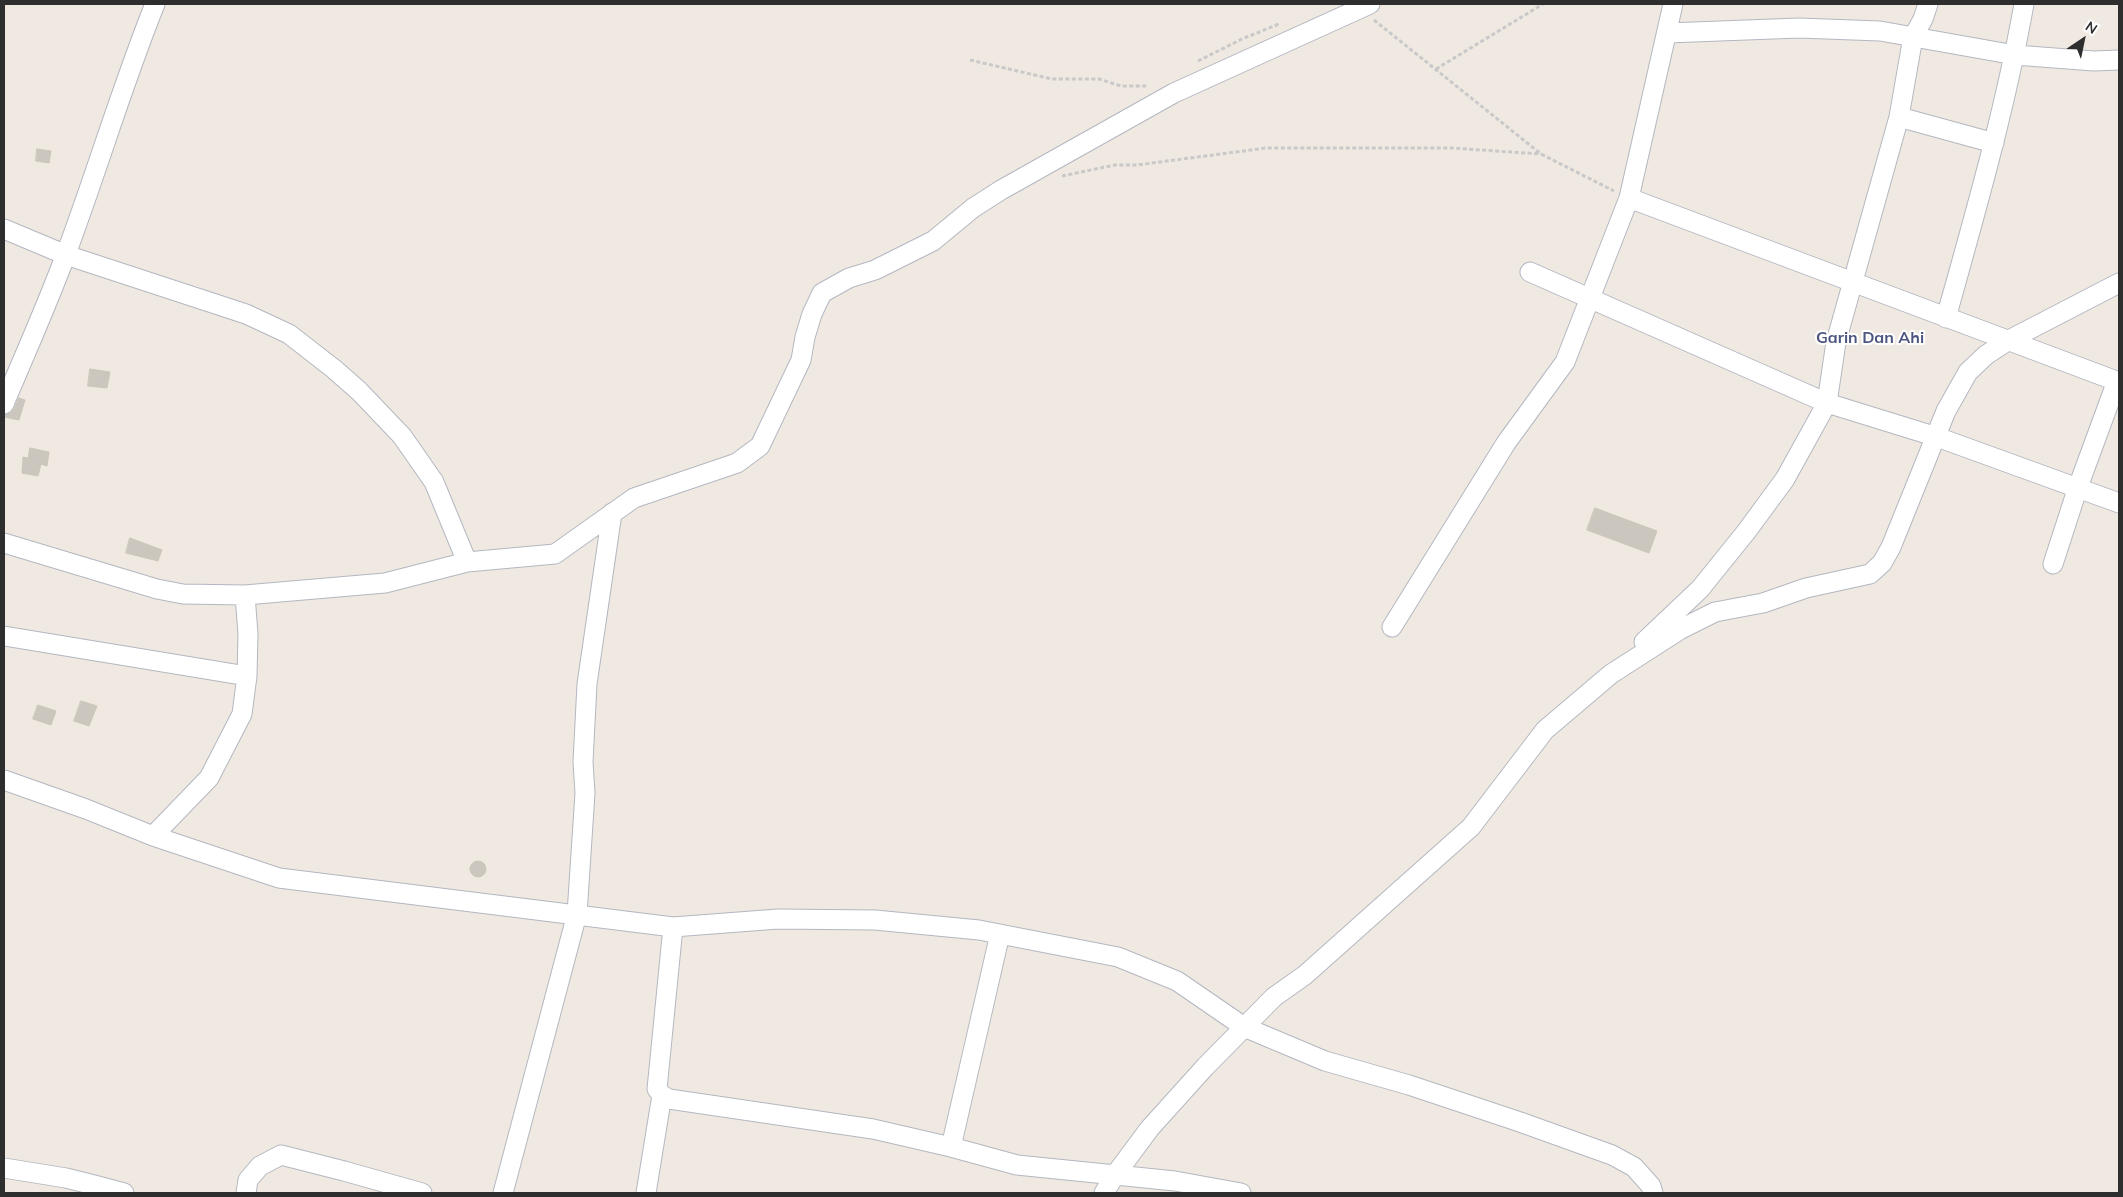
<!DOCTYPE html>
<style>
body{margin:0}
#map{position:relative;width:2123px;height:1197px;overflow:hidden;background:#efe9e1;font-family:Mulish,sans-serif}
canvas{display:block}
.frame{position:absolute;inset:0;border:5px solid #2e2e2e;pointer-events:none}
.north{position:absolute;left:2058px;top:15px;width:50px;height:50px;-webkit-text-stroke:4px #fff;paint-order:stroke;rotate:34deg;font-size:14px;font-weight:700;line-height:20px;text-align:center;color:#2e2e2e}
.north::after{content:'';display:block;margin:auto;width:18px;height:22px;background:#2e2e2e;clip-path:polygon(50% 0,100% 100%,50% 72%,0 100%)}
</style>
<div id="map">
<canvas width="2123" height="1197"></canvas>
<div class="frame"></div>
<div class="north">N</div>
</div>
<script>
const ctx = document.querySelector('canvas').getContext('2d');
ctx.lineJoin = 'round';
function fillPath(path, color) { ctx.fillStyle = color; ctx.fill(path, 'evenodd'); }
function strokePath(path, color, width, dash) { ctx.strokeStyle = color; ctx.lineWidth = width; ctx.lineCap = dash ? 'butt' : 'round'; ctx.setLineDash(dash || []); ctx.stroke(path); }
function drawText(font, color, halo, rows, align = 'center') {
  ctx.font = font + ' Mulish,sans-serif'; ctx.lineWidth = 4; ctx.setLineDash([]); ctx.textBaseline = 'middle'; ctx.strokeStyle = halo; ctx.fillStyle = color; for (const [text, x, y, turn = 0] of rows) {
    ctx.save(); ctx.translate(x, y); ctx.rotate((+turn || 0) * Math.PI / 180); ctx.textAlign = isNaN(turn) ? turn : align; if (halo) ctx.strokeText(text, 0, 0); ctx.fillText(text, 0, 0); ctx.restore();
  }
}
const building = new Path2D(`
 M37 149 51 151 49 163 36 161Z
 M90 369 110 372 107 388 88 386Z
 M19 398 25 400 19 420 4 417V415L10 413 14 409Z
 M30 448 49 452 47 466 41 464 38 476 22 473 23 457 28 458Z
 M1595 508 1657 531 1649 553 1587 530Z
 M130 538 162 550 158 561 126 553Z
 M81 701 97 706 89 726 74 721Z
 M38 705 56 711 51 725 33 719Z
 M470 869a8 8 0 1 1 16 0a8 8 0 1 1-16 0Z`);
const path = new Path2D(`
 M1374 20 1541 154 1614 191
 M970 60 1052 79H1099L1121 86H1148
 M1198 61 1242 39 1279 24
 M1436 69 1543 4
 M1062 176 1115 165H1137L1266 148H1451L1541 154`);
const minor = new Path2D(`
 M1667 33 1799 28 1880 31 2015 55 2094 61 2119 60
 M1899 117 1994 143
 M1629 198 2119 382
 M4 229 66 255 246 314 289 334 334 369 359 391 402 436 434 482 467 562
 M1530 272 1827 403 1937 437 2119 503
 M1946 318C1975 214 2005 110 2024 4
 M4 404C25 354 47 305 66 254 97 171 122 86 155 4
 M4 543 157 589 183 594 245 595 385 583 467 562 555 554 634 498 737 463 760 446 801 360 805 337 812 314 822 293 849 278 875 270 933 241 973 208 1001 190 1174 93 1370 4
 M2053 564 2078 487 2117 381
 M1392 627 1506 443 1565 362 1629 198 1673 4
 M4 636 247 676
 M1644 642 1700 589 1746 532 1785 479 1827 403 1836 342 1899 117 1913 37 1923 19 1928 4
 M4 780 86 809 153 836 279 878 673 927
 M153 836 209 778 242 714 247 676 248 634 245 595
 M951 1147 1000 934
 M4 1168 66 1178 94 1185 93 1193
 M94 1185 124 1193
 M246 1193 248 1180 260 1166 281 1155 344 1171 422 1193
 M503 1193 577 914 585 793 583 762 587 684 612 513
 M646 1193 662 1095
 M1104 1193 1115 1175 1150 1128 1205 1067 1274 997 1305 975 1471 827 1545 730 1611 674 1681 629 1715 612 1763 603 1806 588 1870 574 1882 563 1891 547 1946 411 1968 372 1986 355 2009 340 2119 283
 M1241 1193 1175 1181 1017 1165 951 1147 873 1129 669 1099 662 1095 657 1089 673 927 778 919 875 920 979 930 1118 957 1177 981 1244 1027 1325 1061 1409 1085 1520 1122 1612 1155 1634 1167 1651 1186 1653 1193`);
const quarterNames = [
 ["Garin Dan Ahi",1870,338]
];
fillPath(building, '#cbc7bf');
strokePath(building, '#cbc5ba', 1);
strokePath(minor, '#b4b7c1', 21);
strokePath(path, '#c9c9c9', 3, [4, 2.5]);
strokePath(minor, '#fff', 19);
drawText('bold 16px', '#4d5680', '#fff', quarterNames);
</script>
